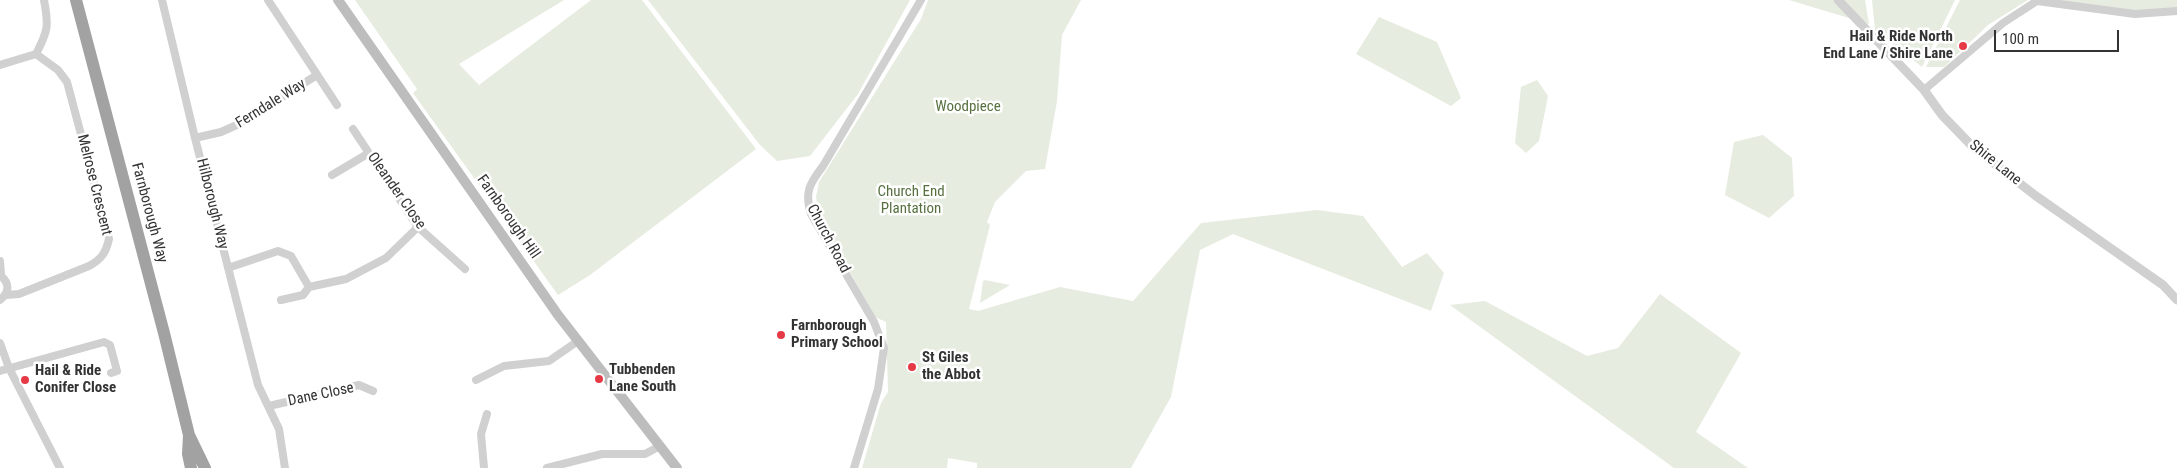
<!DOCTYPE html>
<style>
body{margin:0}
#map{position:relative;width:2177px;height:468px;overflow:hidden;background:#fff;font-family:"Roboto Condensed",sans-serif}
canvas{display:block}
.scale{position:absolute;left:1994px;top:30px;width:125px;height:22px;box-sizing:border-box;border:2px solid #333;border-top:0;padding-left:6px;font-size:15px;line-height:18px;white-space:nowrap;color:#333;-webkit-text-stroke:4px #fff;paint-order:stroke}
</style>
<div id="map">
<canvas width="2177" height="468"></canvas>
<div class="scale">100 m</div>
</div>
<script>
const ctx = document.querySelector('canvas').getContext('2d');
ctx.lineJoin = 'round';
function fillPath(path, color) { ctx.fillStyle = color; ctx.fill(path, 'evenodd'); }
function strokePath(path, color, width, dash) { ctx.strokeStyle = color; ctx.lineWidth = width; ctx.lineCap = dash ? 'butt' : 'round'; ctx.setLineDash(dash || []); ctx.stroke(path); }
function drawText(font, color, halo, rows, align = 'center') {
  ctx.font = font + ' "Roboto Condensed",sans-serif'; ctx.lineWidth = 5; ctx.setLineDash([]); ctx.textBaseline = 'middle'; ctx.strokeStyle = halo; ctx.fillStyle = color; for (const [text, x, y, turn = 0] of rows) {
    ctx.save(); ctx.translate(x, y); ctx.rotate((+turn || 0) * Math.PI / 180); ctx.textAlign = isNaN(turn) ? turn : align; if (halo) ctx.strokeText(text, 0, 0); ctx.fillText(text, 0, 0); ctx.restore();
  }
}
const green = new Path2D(`
 M355 0H564L459 64 479 85 591 0H642L756 149 590 275 558 295 413 93 417 89Z
 M648 0H910L858 94 810 156 777 161 760 145Z
 M928 0H1081L1062 35 1057 101 1045 169 1026 171 995 202 987 222 990 225 969 309 978 311 1060 287 1133 301 1201 223 1317 210 1363 216 1402 267 1427 253 1444 273 1431 311 1233 234 1200 250 1171 397 1131 468H977V463L948 458 947 468H862L881 403 888 392 886 322 875 317 819 216 816 197 819 182 921 19Z
 M1789 0H1865L1869 24Z
 M1872 0H1955L1922 67 1875 30Z
 M1960 0H2028L1988 25 1944 67H1926Z
 M2057 0H2177V8L2111 13Z
 M1379 17 1437 42 1461 98 1451 106 1356 54Z
 M1537 80 1548 96 1539 141 1526 153 1515 143 1521 87Z
 M1763 135 1792 158 1794 196 1769 218 1725 195 1734 142Z
 M983 281 985 280 1010 285 980 303Z
 M1660 294 1741 353 1696 432 1748 468H1674L1450 305 1485 301 1587 356 1618 348Z`);
const minor = new Path2D(`
 M162 0 195 138 258 385 279 429 285 468
 M268 0 337 105
 M36 54C48 31 49 26 44 0
 M0 65 36 54
 M1924 90 2003 23 2037 1 2135 14 2177 11
 M353 129 418 227 465 269
 M195 138 221 132 239 124 317 75
 M332 175 369 153
 M0 261 1 275
 M228 268 278 251 291 256 309 287 346 279 386 258 418 227
 M0 275C10 283 10 292 0 300
 M6 295 19 294 89 266C102 259 106 252 109 239L67 82 58 70 36 54
 M281 300 303 295 309 287
 M0 343 9 368 60 468
 M0 371 104 342 110 345 117 371 111 373
 M476 380 504 366 549 361 578 341
 M269 406 359 385 373 391
 M484 468 481 434 487 414
 M547 468 602 454H645L660 446
 M854 468 878 389 884 348 874 322 811 214C804 192 810 183 823 166L921 0`);
const tertiary = new Path2D(`
 M1838 0 1924 90 1942 115 1974 148 2036 196 2163 285 2177 300`);
const secondary = new Path2D(`
 M338 0 558 315 677 468`);
const trunk = new Path2D(`
 M76 0 164 333 189 435 188 454 191 468
 M190 437 205 468`);
const markers = [
 [1963,46,5,"#e63946"],
 [781,335,5,"#e63946"],
 [912,367,5,"#e63946"],
 [599,379,5,"#e63946"],
 [25,380,5,"#e63946"]
];
const poiNames = [
 ["Hail & Ride North",1953,37,"right"],
 ["End Lane / Shire Lane",1953,54,"right"],
 ["Farnborough",791,326],
 ["Primary School",791,343],
 ["St Giles",922,358],
 ["the Abbot",922,375],
 ["Tubbenden",609,370],
 ["Lane South",609,387],
 ["Hail & Ride",35,371],
 ["Conifer Close",35,388]
];
const streetNames = [
 ["Ferndale Way",271,104,-32],
 ["Shire Lane",1995,163,39],
 ["Melrose Crescent",94,185,76],
 ["Oleander Close",396,191,55],
 ["Hilborough Way",212,204,76],
 ["Farnborough Way",149,213,75],
 ["Farnborough Hill",508,217,55],
 ["Church Road",828,239,62],
 ["Dane Close",321,395,-12]
];
const parkNames = [
 ["Woodpiece",968,107],
 ["Church End",911,192],
 ["Plantation",911,209]
];
fillPath(green, '#e6ecdf');
strokePath(minor, '#d0d0d0', 8);
strokePath(tertiary, '#d0d0d0', 9);
strokePath(secondary, '#bdbdbd', 10);
strokePath(trunk, '#a2a2a2', 12);
for (const [x, y, r, color] of markers) { const dot = new Path2D(); dot.arc(x, y, r, 0, 2 * Math.PI); ctx.fillStyle = color; ctx.fill(dot); strokePath(dot, '#fff', 2); }
drawText('bold 15px', '#333', '#fff', poiNames, 'left');
drawText('15px', '#333', '#fff', streetNames);
drawText('15px', '#56703f', '#fff', parkNames);
</script>
